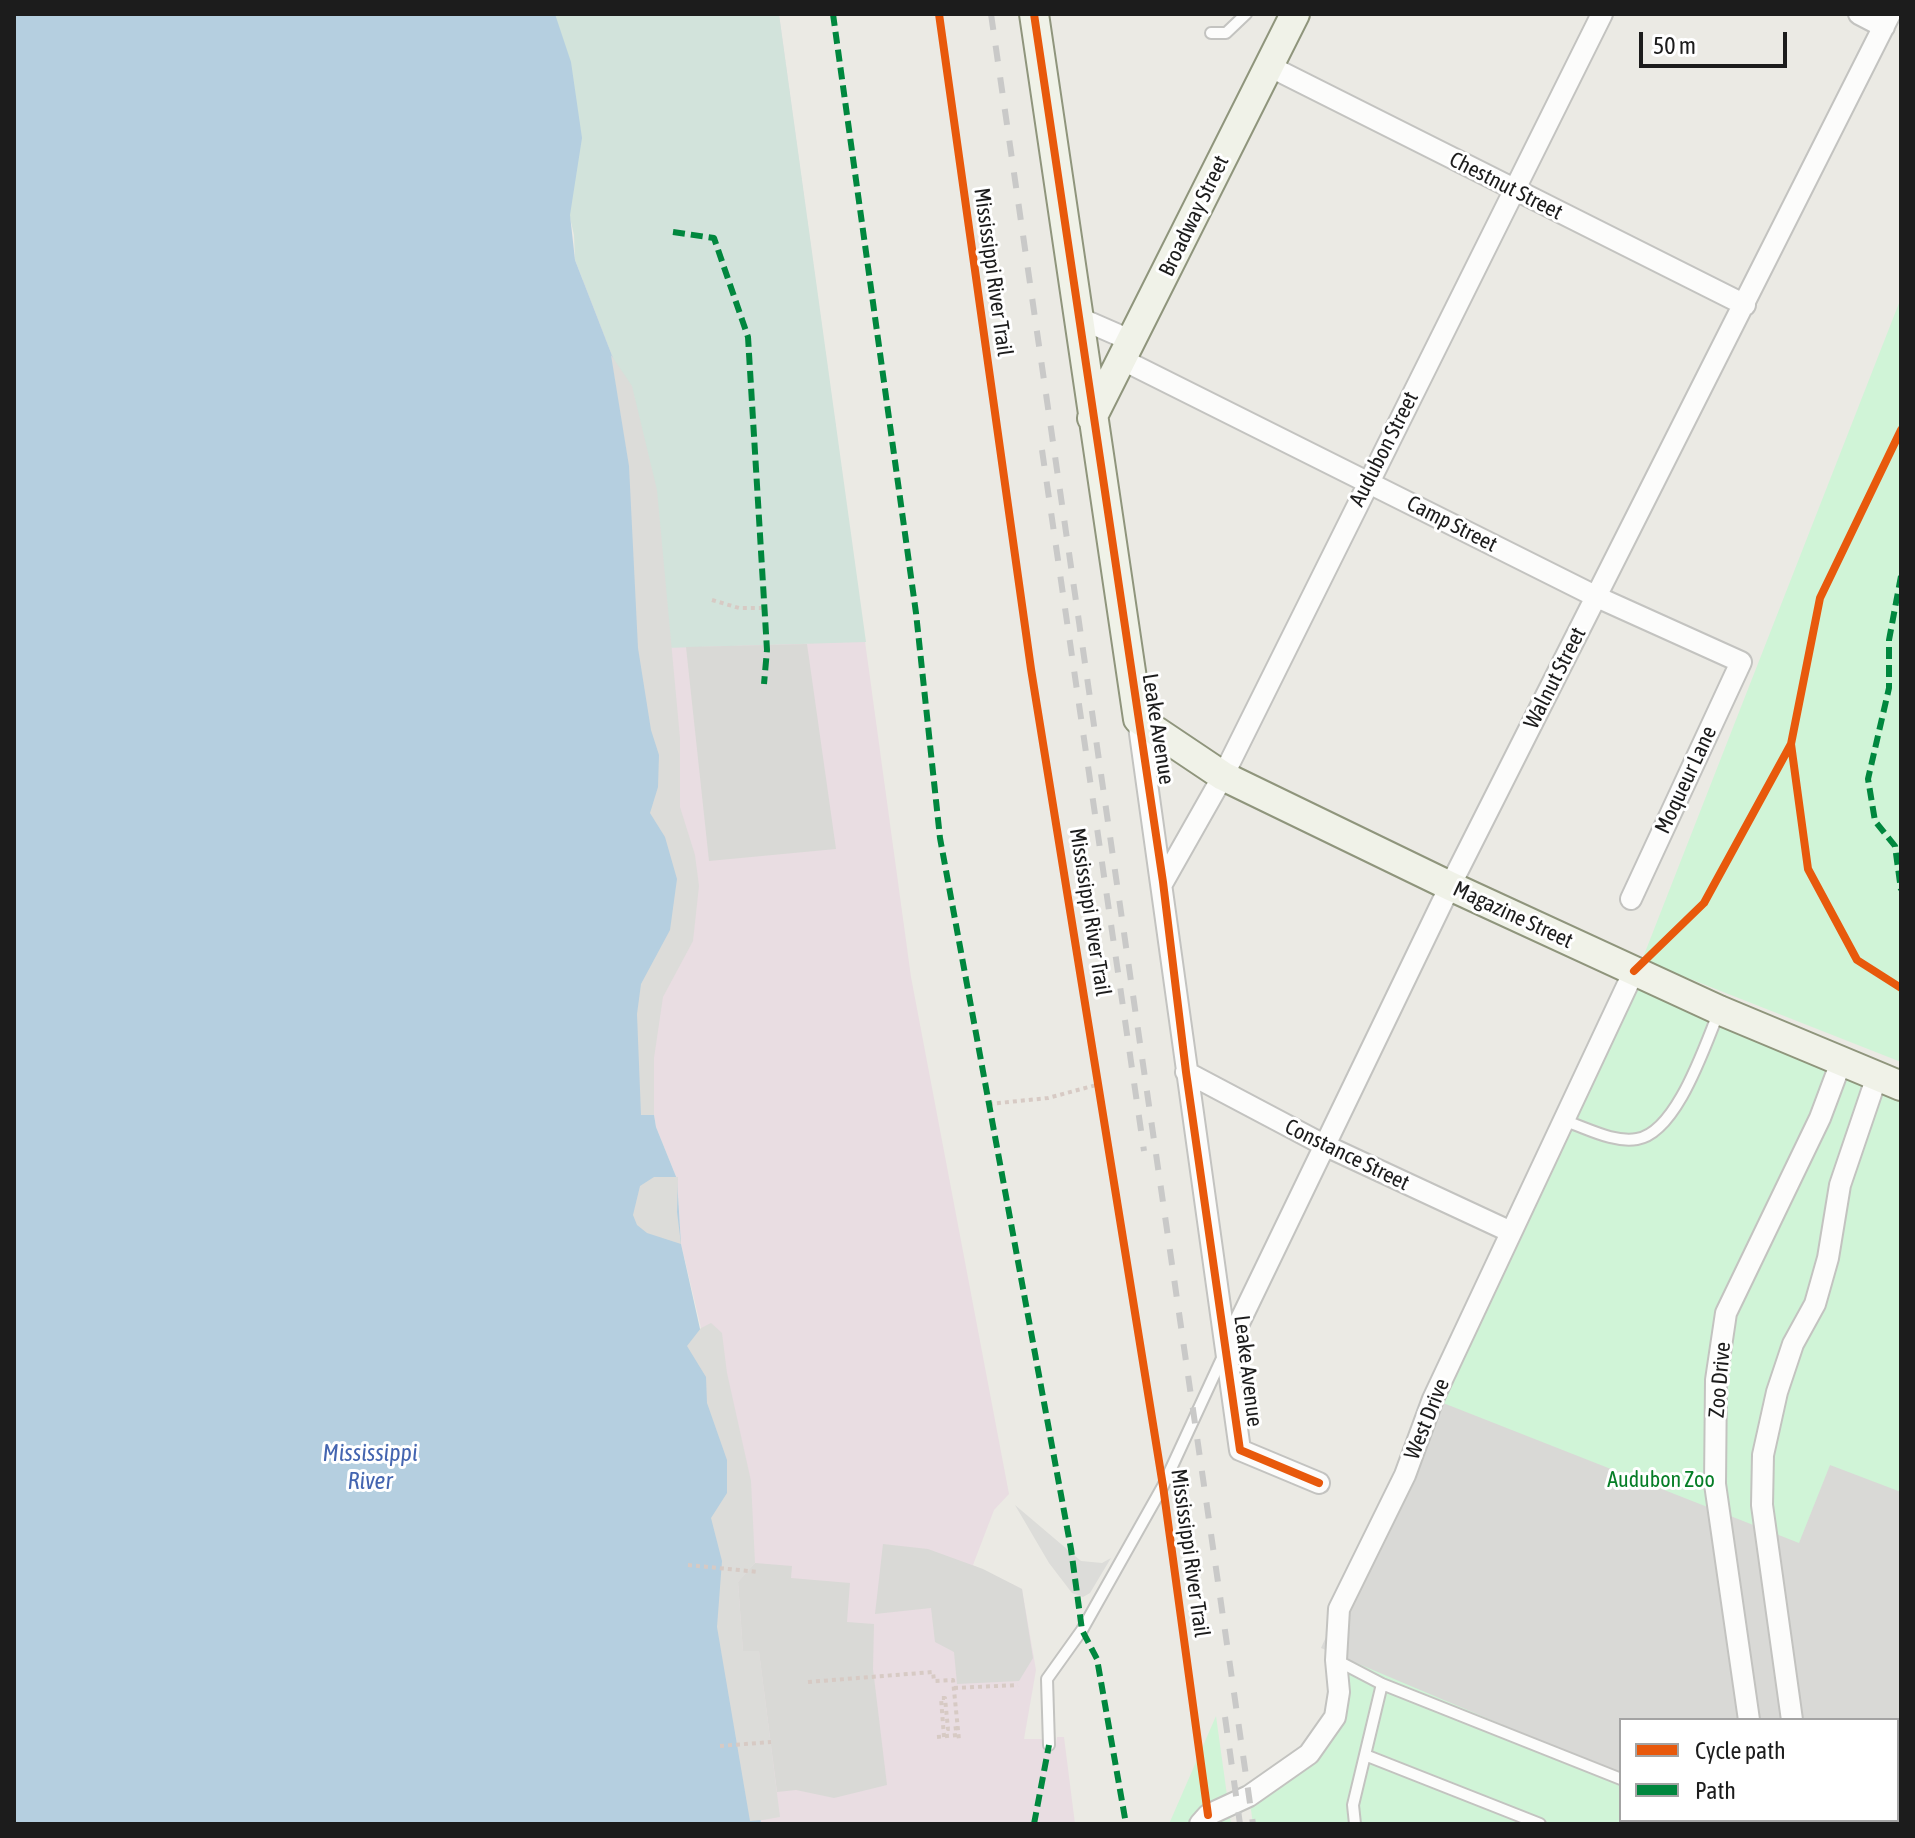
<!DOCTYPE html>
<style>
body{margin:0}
#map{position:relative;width:1915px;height:1838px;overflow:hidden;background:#ebeae4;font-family:"Asap Condensed",sans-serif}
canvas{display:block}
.frame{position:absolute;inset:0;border:16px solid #1c1c1c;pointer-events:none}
.legend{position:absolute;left:1619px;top:1718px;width:280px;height:104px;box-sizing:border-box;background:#fff;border:2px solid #a4a4a4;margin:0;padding:10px 14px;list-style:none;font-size:24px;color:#1c1c1c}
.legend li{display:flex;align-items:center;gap:16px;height:40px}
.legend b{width:40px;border:2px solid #a4a4a4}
.scale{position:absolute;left:1639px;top:32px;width:148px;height:36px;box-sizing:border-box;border:4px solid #1c1c1c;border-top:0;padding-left:10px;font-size:24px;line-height:28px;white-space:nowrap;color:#1c1c1c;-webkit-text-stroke:6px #fff;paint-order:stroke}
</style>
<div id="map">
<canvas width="1915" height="1838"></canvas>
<div class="frame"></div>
<ul class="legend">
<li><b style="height:10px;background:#e8590c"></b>Cycle path</li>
<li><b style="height:10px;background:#00873e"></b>Path</li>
</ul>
<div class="scale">50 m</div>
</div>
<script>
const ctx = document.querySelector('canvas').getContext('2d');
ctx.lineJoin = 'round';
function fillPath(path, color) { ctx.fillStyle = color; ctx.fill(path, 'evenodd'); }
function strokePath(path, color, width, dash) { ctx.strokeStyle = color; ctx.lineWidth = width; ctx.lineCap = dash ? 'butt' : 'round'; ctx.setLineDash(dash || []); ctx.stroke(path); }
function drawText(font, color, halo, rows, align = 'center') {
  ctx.font = font + ' "Asap Condensed",sans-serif'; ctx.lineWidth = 6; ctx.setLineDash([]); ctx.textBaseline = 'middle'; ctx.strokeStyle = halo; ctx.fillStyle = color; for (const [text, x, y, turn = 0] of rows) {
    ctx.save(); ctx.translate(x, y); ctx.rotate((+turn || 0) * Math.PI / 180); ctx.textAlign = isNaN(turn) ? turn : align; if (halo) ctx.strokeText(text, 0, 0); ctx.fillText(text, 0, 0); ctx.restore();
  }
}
const industrial = new Path2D(`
 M779 14 911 977 1009 1494 994 1510 973 1565 1022 1589 1036 1670 1024 1739H1042L1043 1745 1056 1744 1057 1737H1064L1075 1824H761L701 1328 681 1244 677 1179 656 1127 645 1059 675 805 630 402 582 281Z`);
const wetland = new Path2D(`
 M523 14H779L866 642 665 648 630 402 575 260 574 235Z`);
const park = new Path2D(`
 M1901 298V1062L1642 960Z
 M1638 987 1901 1094V1824H1253L1249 1796 1335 1717 1336 1660 1433 1399ZM1621 1720H1897V1820H1621Z
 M1216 1716 1231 1824H1169Z`);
const parking = new Path2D(`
 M807 644 836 849 709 861 686 647Z
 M1433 1399 1799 1543 1830 1465 1901 1492V1824H1736L1727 1820H1897V1720H1621V1775L1321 1648Z
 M883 1544 928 1549 983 1569 1022 1589 1033 1658 1019 1681 957 1684 954 1652 935 1642 931 1608 875 1614Z
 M755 1563 792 1566 791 1578 850 1583 847 1622 874 1624 873 1669 887 1785 834 1798 796 1790 777 1792 759 1652H743L738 1582Z`);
const water = new Path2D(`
 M14 14H555L571 62 582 138 570 215 575 260 630 402 675 805 696 884 659 993 645 1059 656 1127 677 1179 681 1244 700 1329 725 1401 732 1558 761 1824H14Z`);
const pier = new Path2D(`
 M611 355 632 386 657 490 680 738V807L695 855 699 886 693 941 663 997 654 1058V1115H641L637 1014 641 984 670 930 677 879 665 837 650 813 658 787 659 755 651 730 638 648 629 466Z
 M654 1177H678L677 1212 681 1244 647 1233 637 1225 633 1215 640 1186Z
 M711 1323 722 1333 727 1373 751 1481 755 1563 738 1582 743 1651H759L780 1817 763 1820 750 1821 717 1627 722 1561 711 1518 727 1493V1460L707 1403 706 1377 687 1346 701 1328Z
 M1015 1505 1081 1561 1102 1563 1111 1558 1090 1593 1083 1597 1072 1593 1049 1563Z`);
const path = new Path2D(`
 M712 600 739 608H764
 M989 1104 1048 1098 1100 1084
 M688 1565 759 1572
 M808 1682 933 1672 934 1681 953 1680 959 1740
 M954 1688 1018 1685
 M937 1737 958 1735
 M944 1737 941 1698H945L948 1729 958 1728
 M720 1746 771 1742`);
const lane = new Path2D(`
 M1211 33H1226L1246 14
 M1565 1121C1587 1128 1613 1143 1637 1139 1676 1133 1704 1048 1718 1014
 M1336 1660 1382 1684 1621 1779
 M1049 1745 1047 1679 1082 1630 1163 1486 1223 1356
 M1365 1755 1540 1824
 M1725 1820 1736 1824
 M1762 1823 1824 1824
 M1355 1824 1353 1805 1382 1684`);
const street = new Path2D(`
 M1859 14 1884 27
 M1269 66 1745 305
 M1077 317 1132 341
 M1123 360 1597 597 1741 662 1631 899
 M1138 719 1240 1450 1319 1483
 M1163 882 1223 776 1602 14
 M1186 1072 1324 1145 1511 1232
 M1228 1346 1450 886 1890 14
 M1749 1720 1715 1484 1716 1380 1726 1313 1820 1118 1841 1062
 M1792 1720 1762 1505 1763 1455 1777 1392 1793 1344 1815 1304 1828 1258 1840 1185 1877 1076
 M1763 1820 1764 1823
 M1805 1820 1806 1822
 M1200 1824 1208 1815 1249 1796 1309 1754 1335 1717 1339 1692 1336 1660 1339 1609 1405 1475 1433 1399 1634 971`);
const secondary = new Path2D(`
 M1034 14 1138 719 1223 776 1450 886 1719 1010 1901 1086
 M1092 418 1295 14`);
const rail = new Path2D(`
 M991 14 1253 1824
 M1042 450 1144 1151
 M1225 1717 1240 1824`);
const quiet = new Path2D(`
 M833 14 916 613 940 838 1071 1549 1082 1630 1097 1659 1126 1824
 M673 232 714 238 748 337 767 650 764 684
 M1901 576 1889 640V688L1868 779 1875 821 1895 846 1901 890
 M1034 1824 1049 1745`);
const cycleway = new Path2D(`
 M939 14 1031 669 1163 1486 1208 1815
 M1034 14 1163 882 1186 1072 1240 1450 1319 1483
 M1901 430 1820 598 1791 744 1808 869 1857 960 1901 988
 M1634 971 1704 903 1791 744`);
const streetNames = [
 ["Chestnut Street",1506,186,27],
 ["Broadway Street",1194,216,-64],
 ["Mississippi River Trail",993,272,82],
 ["Audubon Street",1384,449,-63],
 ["Camp Street",1452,524,27],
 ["Walnut Street",1555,678,-63],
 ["Leake Avenue",1158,729,81],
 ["Moqueur Lane",1686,780,-65],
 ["Mississippi River Trail",1090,912,81],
 ["Magazine Street",1513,915,25],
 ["Constance Street",1347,1155,26],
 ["Leake Avenue",1248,1371,83],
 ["Zoo Drive",1720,1380,-85],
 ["West Drive",1427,1419,-68],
 ["Mississippi River Trail",1190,1553,82]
];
const parkNames = [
 ["Audubon Zoo",1661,1480]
];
const waterNames = [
 ["Mississippi",370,1453],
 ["River",370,1481]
];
fillPath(industrial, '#e9dde2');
fillPath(wetland, '#d2e3db');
fillPath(park, '#d0f4d7');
fillPath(parking, '#d9d9d6');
fillPath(water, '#b5cfe0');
fillPath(pier, '#dcdcd9');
strokePath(lane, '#c3c3c0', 14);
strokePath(street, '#c3c3c0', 24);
strokePath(secondary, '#8f957c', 32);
strokePath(path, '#d7cac4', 4, [4, 4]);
strokePath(lane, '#fcfcfb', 10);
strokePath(street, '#fcfcfb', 20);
strokePath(secondary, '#f0f2e8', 28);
strokePath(rail, '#c9c9c8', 6, [16, 16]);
strokePath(quiet, '#00873e', 6, [12, 6]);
strokePath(cycleway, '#e8590c', 8);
drawText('22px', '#1c1c1c', '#fff', streetNames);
drawText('22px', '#067e27', '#fff', parkNames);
drawText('italic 24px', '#4465b0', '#fff', waterNames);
</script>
